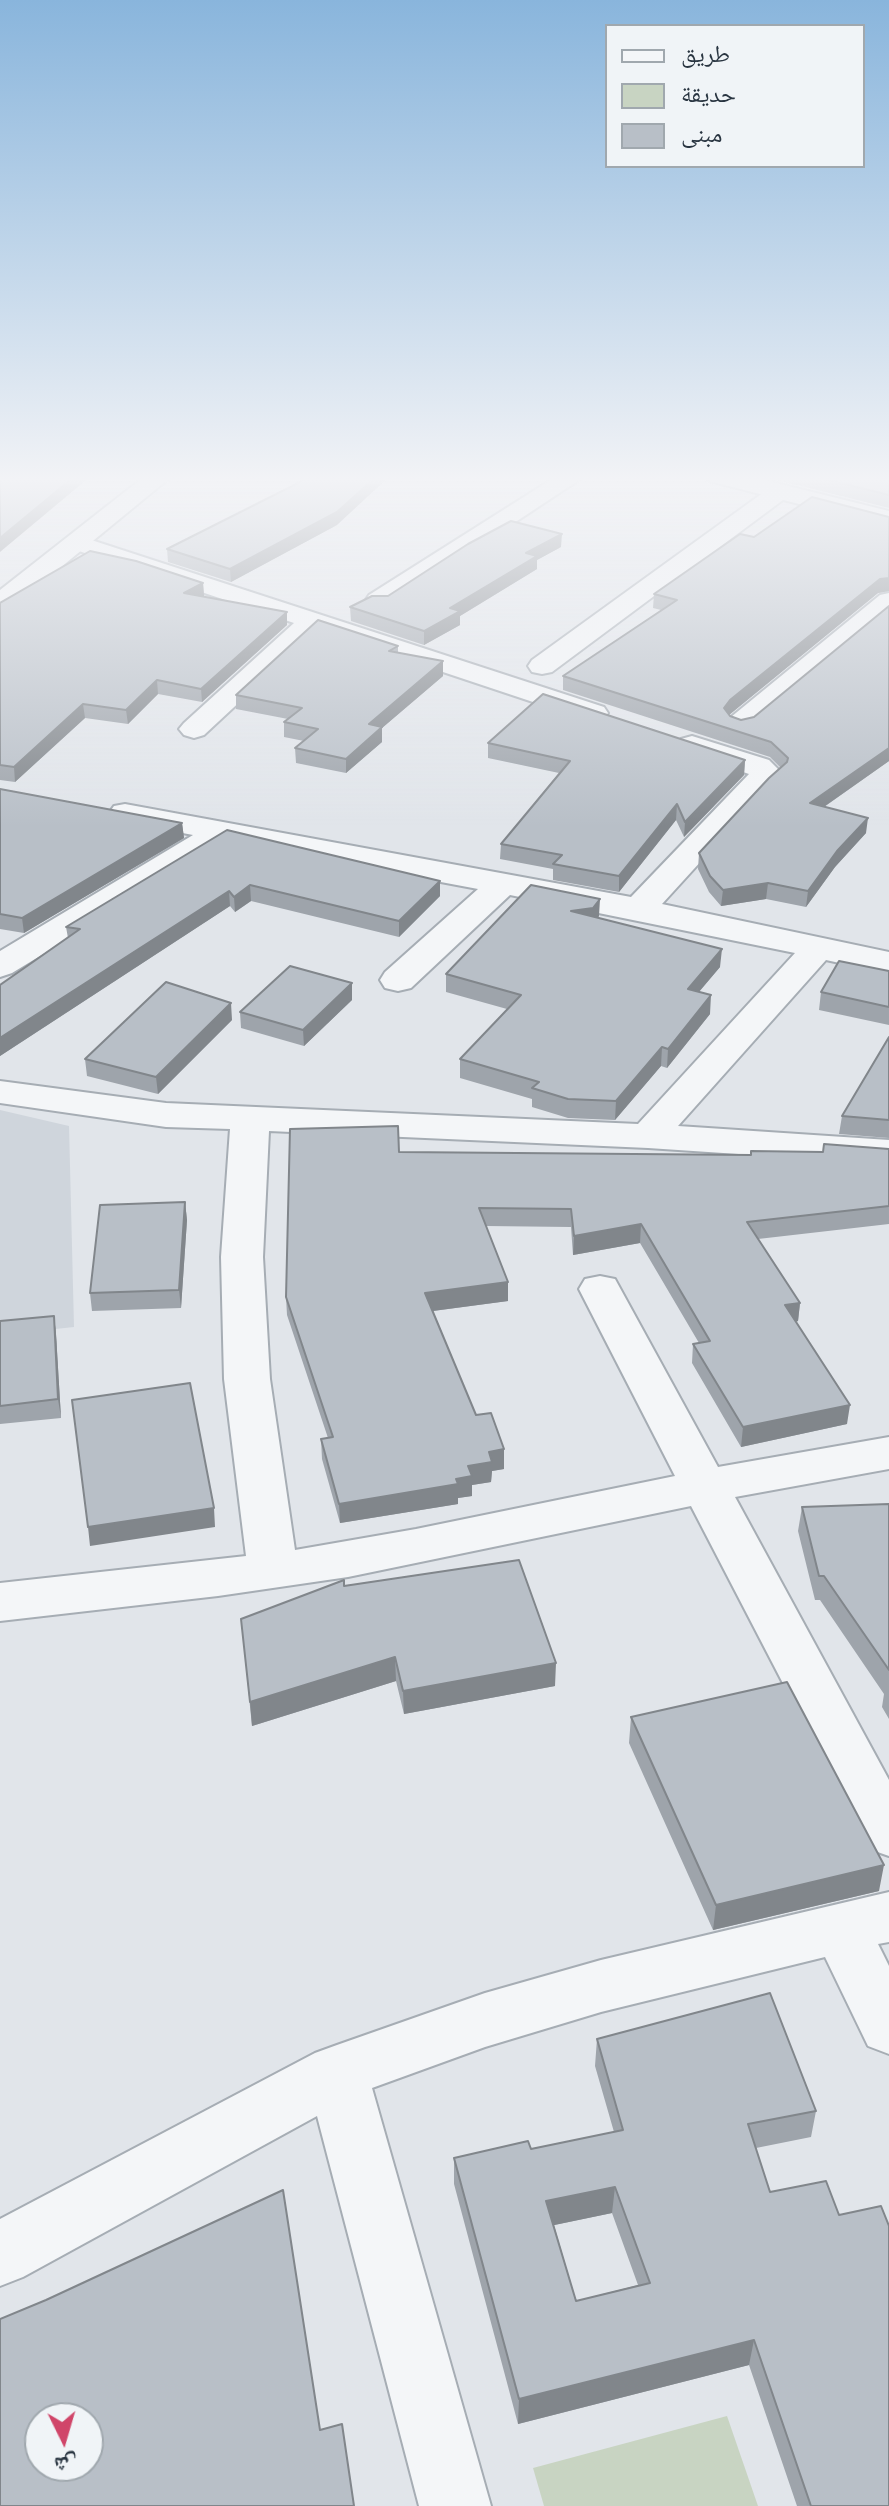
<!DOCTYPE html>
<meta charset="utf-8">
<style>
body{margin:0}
#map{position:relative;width:889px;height:2506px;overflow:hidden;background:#e1e5ea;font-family:Karla,"Noto Naskh Arabic",sans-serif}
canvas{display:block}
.legend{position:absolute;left:605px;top:24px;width:260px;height:144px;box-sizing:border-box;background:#f0f4f7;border:2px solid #a0a8ae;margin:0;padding:10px 14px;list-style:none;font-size:24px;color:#293541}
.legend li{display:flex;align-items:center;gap:16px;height:40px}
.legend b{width:40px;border:2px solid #a0a8ae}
.north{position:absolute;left:24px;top:2402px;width:80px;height:80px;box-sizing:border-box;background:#f0f4f7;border:2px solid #a0a8ae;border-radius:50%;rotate:175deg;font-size:22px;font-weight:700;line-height:32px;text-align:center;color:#293541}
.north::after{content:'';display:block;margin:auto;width:28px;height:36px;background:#d04569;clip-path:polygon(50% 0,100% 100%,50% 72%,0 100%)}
</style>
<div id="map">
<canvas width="889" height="2506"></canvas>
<ul class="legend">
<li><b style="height:10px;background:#f4f6f8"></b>طريق</li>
<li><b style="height:22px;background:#c8d4c2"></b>حديقة</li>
<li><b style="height:22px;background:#b8bfc7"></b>مبنى</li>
</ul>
<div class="north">ش</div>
</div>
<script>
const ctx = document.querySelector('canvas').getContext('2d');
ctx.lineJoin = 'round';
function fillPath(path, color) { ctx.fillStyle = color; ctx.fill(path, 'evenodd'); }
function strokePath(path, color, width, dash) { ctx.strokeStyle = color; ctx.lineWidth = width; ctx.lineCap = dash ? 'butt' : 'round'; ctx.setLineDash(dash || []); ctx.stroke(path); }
const built = new Path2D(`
 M0 1110 69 1126 74 1327 0 1335Z`);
const green = new Path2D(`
 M727 2416 758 2506H544L533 2468Z`);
const minor = new Path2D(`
 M557 476H585L387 607H369L365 601 369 595Z
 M779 485 787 487 791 492 787 497 552 672 542 674 532 672 528 666 532 660 771 487Z
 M79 536 604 707 608 713 604 719 594 722 584 719 317 630 204 735 194 738 184 735 179 729 184 723 294 623 70 548 67 543 70 538Z
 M889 593V614L751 729 741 732 731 729 726 723 731 717 880 595Z
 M692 736 769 760 784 775 765 791 662 904 889 952V974L826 960 678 1126 889 1140V1164L648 1148 269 1131 263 1257 270 1379 295 1550 416 1529 675 1476 579 1289 585 1279 600 1276 615 1279 718 1467 889 1437V1469L735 1497 889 1780V1856L869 1849 691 1506 348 1577 218 1596 0 1621V1583L246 1556 224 1379 221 1257 230 1129 166 1127 0 1103V1081L166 1103 638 1124 795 953 510 895 411 988 398 991 385 988 380 980 385 972 478 889 228 842 12 973 0 977V951L193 835 114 820 109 813 114 806 125 804 631 897 749 774 681 751 677 745 681 739Z
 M889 1892V1942L878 1944 889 1966V2054L868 2046 825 1957 601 2012 485 2047 372 2088 491 2506H419L317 2116 23 2277 0 2286V2219L315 2053 337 2045 485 1993 601 1960Z`);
const tertiary = new Path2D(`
 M145 476H172L10 609 0 611V590Z
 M706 476H748L889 511V527L709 481Z`);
const wall = new Path2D(`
 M765 476H889V508L765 477Z
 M889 517V591L878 593 729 715 741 720 754 717 889 606V761L824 807 866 833 835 867 806 907 766 899 721 906 709 892 698 869 699 853 781 768 770 757 563 690V676L661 610 653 608 654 594 754 537Z
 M337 525 231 582 168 562 167 549Z
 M561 547 537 560V569L460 616V625L424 645 351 621 350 607Z
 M203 583 204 596 203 597 287 612V625L202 702 158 694 128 724 85 718 15 782 0 780V603Z
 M398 646V652L443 676 382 728V742L346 773 296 763 295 748 304 741 284 737V722L288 719 236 709V695Z
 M488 743 745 760 744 775 684 837 676 820 619 892 553 880V869L500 859 501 844 559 773 488 758Z
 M0 789 182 823 184 838 24 933 0 929Z
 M227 830 440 896 399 937 251 901 235 912 230 906 0 1056V985L68 938 66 927Z
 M599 916 598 918 720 967 699 992 710 1014 667 1068 661 1066 615 1120 568 1118 532 1107V1099L460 1078V1059L507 1009 446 992V974Z
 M889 971V1025L819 1010 821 992Z
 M352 1000 304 1046 241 1028 240 1012Z
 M232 1020 158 1094 87 1076 85 1059Z
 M889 1037V1138L839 1134 842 1116Z
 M889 1149V1224L758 1239 800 1303 798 1321 796 1322 847 1424 741 1447 692 1363 693 1344 699 1343 640 1243 573 1255 571 1227 486 1226 508 1301 433 1311 476 1415 504 1469 492 1471 491 1482 472 1485V1496L458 1498V1504L340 1523 322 1459 321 1439 328 1438 287 1315 286 1297 399 1152 751 1155Z
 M185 1202 187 1220 181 1308 92 1311 90 1293Z
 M54 1316 56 1334 61 1418 0 1424V1321Z
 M889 1504V1719L882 1707 884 1694 820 1600H815L798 1531 802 1507Z
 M241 1619 555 1686 404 1714 396 1681 252 1726Z
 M631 1717 879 1891 713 1930 629 1743Z
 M597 2039 816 2111 811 2137 756 2148 770 2192 889 2506H797L749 2365 518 2424 454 2184V2158L531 2149 614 2132 595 2066ZM612 2213 638 2285 576 2301 554 2225Z`);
const shadedWall = new Path2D(`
 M75 476H91L0 552V538Z
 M377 476H390L337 525 231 582 230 569Z
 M562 534 561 547 537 560V569L460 616V625L424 645V631L450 608 526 553Z
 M889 578V591L878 593 729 715 724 708 730 700 880 579Z
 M203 583 204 596 185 607 184 593Z
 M287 612V625L202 702 201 689Z
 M443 661V676L382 728V742L346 773V759L369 724Z
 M157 680 158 694 128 724 126 710Z
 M83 704 85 718 15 782 14 767Z
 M889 748V761L808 818 810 803Z
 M745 760 744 775 684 837 685 822Z
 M677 804 676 820 619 892V876Z
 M868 818 866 833 835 867 806 907 808 891 837 851Z
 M182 823 184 838 24 933 22 918Z
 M440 881V896L399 937V921Z
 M768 883 766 899 721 906 723 890Z
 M250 885 251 901 235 912 234 897Z
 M229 891 230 906 0 1056V1038Z
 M600 899 599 916 592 925 571 911Z
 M722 949 720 967 686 1007 688 989Z
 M352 983V1000L304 1046 303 1030Z
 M711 995 710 1014 667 1068 668 1049Z
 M231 1003 232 1020 158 1094 156 1077Z
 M662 1047 661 1066 615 1120 616 1101Z
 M185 1202 187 1220 181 1308 179 1290Z
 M641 1224 640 1243 573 1255 574 1236Z
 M508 1282V1301L425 1312V1293Z
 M800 1303 798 1321 783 1324 785 1305Z
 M54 1316 56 1334 61 1418 58 1399Z
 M850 1405 847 1424 741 1447 743 1427Z
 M504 1449V1469L492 1471 491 1482 472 1485V1496L458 1498V1504L340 1523 339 1504 456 1479 468 1466 489 1452Z
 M214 1508 215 1527 90 1546 88 1527Z
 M395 1657 396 1681 252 1726 250 1702Z
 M556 1663 555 1686 404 1714 403 1691Z
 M884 1865 879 1891 713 1930 716 1905Z
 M615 2187 612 2213 545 2227 546 2201Z
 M754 2340 749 2365 518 2424 519 2399Z`);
const building = new Path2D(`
 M0 476H75L0 538Z
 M312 476H377L337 512 230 569 167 549Z
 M813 476H889V495Z
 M812 497 889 517V578L880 579 730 700 724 708 730 716 741 720 754 717 889 606V748L810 803 868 818 837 851 808 891 768 883 723 890 710 876 699 853 769 778 787 762 788 758 771 742 563 676 677 600 654 594 740 534 754 537Z
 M511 521 562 534 526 553 537 556 450 608 460 611 424 631 350 607 372 596H388L468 544Z
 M90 551 136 561 203 583 184 593 287 612 201 689 157 680 126 710 83 704 14 767 0 765V603Z
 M318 620 398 646 389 651 443 661 369 724 382 727 346 759 295 748 318 729 284 722 302 708 236 695Z
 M543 694 745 760 685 822 677 804 619 876 553 864 562 855 501 844 570 761 488 743Z
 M0 789 182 823 22 918 0 914Z
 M227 830 440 881 399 921 250 885 234 897 229 891 0 1038V985L80 929 66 927Z
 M531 885 600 899 593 908 571 911 722 949 688 989 711 995 668 1049 662 1047 616 1101 568 1099 532 1088 539 1082 460 1059 521 995 446 974Z
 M839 961 889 971V1007L821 992Z
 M290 966 352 983 303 1030 240 1012Z
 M166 982 231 1003 156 1077 85 1059Z
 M889 1037V1120L842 1116Z
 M398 1126 399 1152 751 1155V1151L823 1152 824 1144 889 1149V1206L747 1222 800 1303 785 1305 850 1405 743 1427 693 1344 710 1341 641 1224 574 1236 571 1209 479 1208 508 1282 425 1293 476 1415 491 1413 504 1449 489 1452 492 1462 468 1466 472 1476 456 1479 458 1484 339 1504 321 1439 333 1437 286 1297 290 1129Z
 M185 1202 179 1290 90 1293 100 1205Z
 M54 1316 58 1399 0 1406V1321Z
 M190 1383 214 1508 88 1527 72 1400Z
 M889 1504V1670L824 1576H819L802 1507Z
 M519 1560 556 1663 403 1691 395 1657 250 1702 241 1619 344 1580V1586Z
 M787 1682 884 1865 716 1905 631 1717Z
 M770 1993 816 2111 748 2124 770 2192 826 2181 839 2215 881 2206 889 2226V2506H811L754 2340 519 2399 454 2158 528 2141 531 2149 623 2130 597 2039ZM615 2187 650 2283 576 2301 546 2201Z
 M283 2190 320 2430 342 2424 354 2506H0V2319L46 2300ZM40 2418H88V2466H40Z`);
fillPath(built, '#cfd5dc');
fillPath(green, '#c8d4c2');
strokePath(minor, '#a6adb4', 4);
strokePath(tertiary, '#a6adb4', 4);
fillPath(minor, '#f4f6f8');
fillPath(tertiary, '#f4f6f8');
fillPath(wall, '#9ea4ab');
fillPath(shadedWall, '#81868b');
fillPath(building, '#b8bfc7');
strokePath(building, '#81868b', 2);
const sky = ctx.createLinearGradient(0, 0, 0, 827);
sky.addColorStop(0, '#89b5dc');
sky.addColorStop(0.58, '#f2f3f6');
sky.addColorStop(1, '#f2f3f600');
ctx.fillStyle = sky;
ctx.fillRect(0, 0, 889, 827);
</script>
